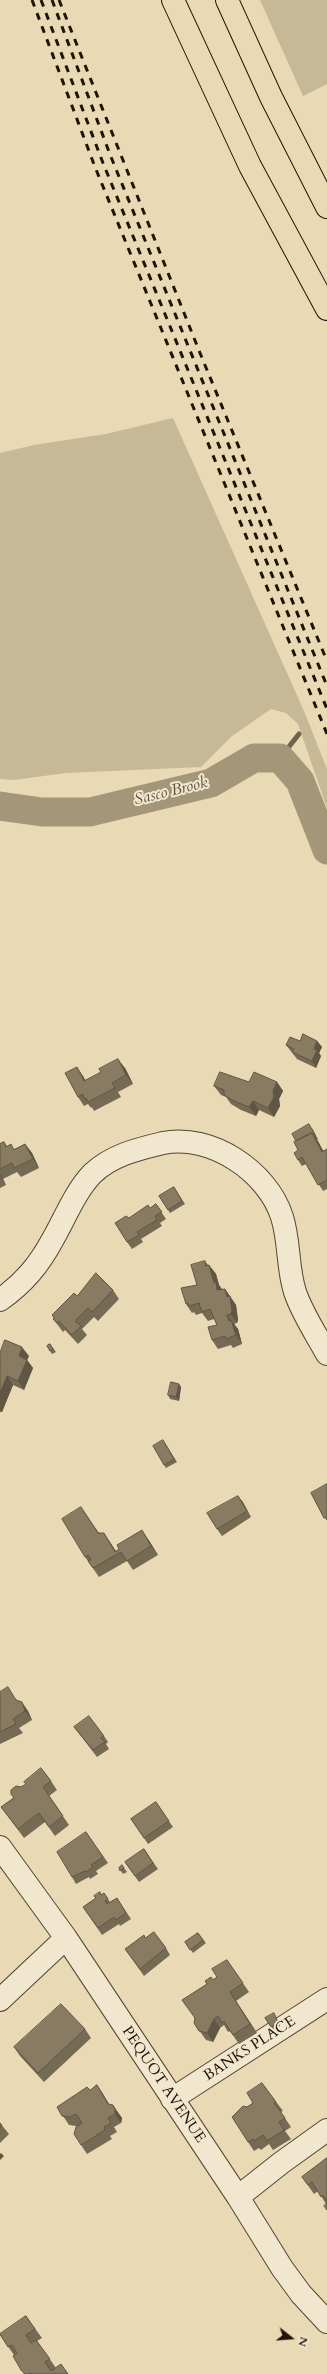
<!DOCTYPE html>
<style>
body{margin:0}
#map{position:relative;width:327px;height:2374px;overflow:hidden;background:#e9dab5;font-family:Cardo,serif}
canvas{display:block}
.north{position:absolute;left:271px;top:2318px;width:40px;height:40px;-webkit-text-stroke:3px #f1e7cf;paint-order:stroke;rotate:107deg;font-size:11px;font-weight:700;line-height:16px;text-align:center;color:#1f1405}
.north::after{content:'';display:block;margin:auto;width:14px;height:18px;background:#1f1405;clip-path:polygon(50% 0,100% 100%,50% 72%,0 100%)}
</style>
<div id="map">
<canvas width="327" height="2374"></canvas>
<div class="north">N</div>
</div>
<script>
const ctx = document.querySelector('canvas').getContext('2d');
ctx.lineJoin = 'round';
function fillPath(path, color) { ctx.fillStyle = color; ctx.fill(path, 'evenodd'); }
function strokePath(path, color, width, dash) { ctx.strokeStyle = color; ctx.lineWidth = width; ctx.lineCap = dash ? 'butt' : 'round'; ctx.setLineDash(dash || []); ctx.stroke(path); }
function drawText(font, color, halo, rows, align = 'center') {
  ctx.font = font + ' Cardo,serif'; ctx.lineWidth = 4; ctx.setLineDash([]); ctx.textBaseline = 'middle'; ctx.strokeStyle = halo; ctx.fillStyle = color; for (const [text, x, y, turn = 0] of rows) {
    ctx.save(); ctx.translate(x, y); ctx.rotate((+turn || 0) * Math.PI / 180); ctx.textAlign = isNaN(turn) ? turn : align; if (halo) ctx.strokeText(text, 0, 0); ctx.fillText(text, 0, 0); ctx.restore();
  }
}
const green = new Path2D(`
 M260 0H327V84L303 96Z
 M173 418 304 711 327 769V808L298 724 286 713 271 709 232 736 201 767 66 773 14 780 0 779V453L34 445 106 434Z`);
const stream = new Path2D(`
 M280 758 299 734`);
const river = new Path2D(`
 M0 806 42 812H90L211 783 254 758H280L300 781 327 850`);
const minor = new Path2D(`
 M0 1300C24 1283 39 1265 53 1239 65 1218 75 1192 92 1174 112 1155 138 1149 163 1143 211 1133 268 1172 282 1217 290 1242 287 1267 295 1292 302 1313 316 1334 327 1354
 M0 1847 66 1938 238 2197 282 2268 301 2294 327 2322
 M0 2000 66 1938
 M172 2099 327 1999
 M238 2197 281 2163 327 2130`);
const highway = new Path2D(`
 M173 0 250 166 327 309
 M227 0 271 97 327 207`);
const rail = new Path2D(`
 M32 0 95 167 327 734
 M41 0 103 163 327 709
 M52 0 111 157 327 686
 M59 0 200 353 327 661`);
const wall = new Path2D(`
 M300 1041H317L322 1047 319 1053 321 1056 316 1068 297 1059 286 1045Z
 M125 1068 133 1084 118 1092 121 1097 94 1111 92 1107 91 1108 88 1104 84 1106 78 1097 83 1076 85 1080Z
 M249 1082H277L283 1091 279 1099 280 1106 274 1117 259 1110 256 1116 241 1110 231 1104 226 1097 221 1095 214 1086Z
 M312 1128 318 1139H316L323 1151 327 1149V1189L323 1191 306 1164 302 1166 298 1160V1150L296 1141Z
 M4 1142 7 1146 14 1149 25 1144 32 1153 39 1168 21 1177 17 1172 3 1179 6 1185 0 1188V1144Z
 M174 1187 185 1204 170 1213 159 1196Z
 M156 1204 166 1219 160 1223 162 1226 141 1239 143 1242 132 1249 127 1242 129 1218 150 1208Z
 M208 1265H209L216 1274 219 1285 222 1289H225L236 1305 238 1320 237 1323 234 1324 238 1329 242 1344 233 1348 231 1345 218 1349 212 1340 217 1325 214 1319 208 1321 202 1313 196 1315 194 1312 192 1313 186 1304 197 1285Z
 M113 1290 119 1299 98 1321 94 1317 82 1329 87 1335 78 1344 65 1330 63 1332 60 1328 53 1319H54L52 1315 77 1296Z
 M50 1344 56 1352 52 1354 47 1346Z
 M0 1353 29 1356 27 1360 33 1368 24 1390 13 1385 2 1412H0Z
 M179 1384 181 1387 179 1401 170 1399 168 1395Z
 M165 1443 177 1462 166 1468 164 1465Z
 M238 1496 251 1517 222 1536 217 1529Z
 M81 1507 99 1533 110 1542 116 1551 148 1539 158 1555 133 1570 127 1561 99 1577 85 1557Z
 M0 1692 17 1700 28 1711 32 1720 19 1728 23 1733 0 1744Z
 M74 1727 104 1736 108 1742 106 1744 109 1749 97 1757Z
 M51 1781 57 1790 49 1796 69 1825 55 1836 45 1822 24 1838 1 1807 13 1798 21 1787Z
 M156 1802 173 1827 148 1844 131 1819Z
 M86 1832 108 1863 96 1871 98 1874 90 1879 89 1877 76 1884 72 1877Z
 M144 1849 158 1869 139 1882 125 1862Z
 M122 1865 127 1872 123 1874 119 1868Z
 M104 1893 110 1902 117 1898 131 1919 120 1926 119 1924 102 1935 83 1907Z
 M198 1933 206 1943 193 1953 185 1942Z
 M146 1938 166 1948 170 1955 144 1976 125 1949Z
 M227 1960 249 1992 236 2001 257 2033 239 2044 230 2031 228 2032 224 2025 220 2028 213 2042 206 2040 194 2023 195 2018 213 1980 217 1977Z
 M276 2017 280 2026 273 2030 265 2018Z
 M85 2029 91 2038 44 2082 20 2056 14 2047Z
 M262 2083 283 2111 281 2112 291 2127 285 2131 291 2139 273 2150 269 2144 261 2150 259 2148 254 2151 248 2142 247 2107 253 2103Z
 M97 2085 103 2094 109 2104 122 2118 121 2123 114 2127 117 2132 110 2136 112 2139 87 2154 81 2145 76 2126 69 2125 57 2107 90 2090Z
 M0 2123 9 2134 0 2143Z
 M327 2158V2210L326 2204 318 2191 314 2194 302 2177Z
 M26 2316 42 2338 37 2341 56 2368 68 2374H24L21 2370 14 2355 0 2335Z`);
const shadedWall = new Path2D(`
 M317 1041 322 1047 319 1053 321 1056 316 1068 312 1061 314 1049Z
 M118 1059 125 1068 133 1084 126 1075Z
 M77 1067 83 1076 90 1090 84 1081Z
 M277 1082 283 1091 279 1099 280 1106 274 1117 268 1108Z
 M253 1101 259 1110 256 1116 249 1107Z
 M312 1133 317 1139 327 1158 322 1152Z
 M25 1144 32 1153 39 1168 33 1159Z
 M0 1174 3 1179 6 1185 0 1176Z
 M205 1261 210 1268 209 1265 216 1274 219 1285 223 1291 217 1290 206 1266Z
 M225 1289 236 1305 238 1320 237 1323 231 1314Z
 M227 1315 232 1323 231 1320 238 1329 242 1344 236 1335 229 1321Z
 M22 1347 29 1356 27 1360 33 1368 24 1390 18 1381 19 1356Z
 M7 1376 13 1385 2 1412 0 1410V1393Z
 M179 1384 181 1387 179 1401 176 1397Z
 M238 1496 243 1502 251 1517 247 1511Z
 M142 1530 148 1539 158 1555 151 1546Z
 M104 1533 110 1542 117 1554 115 1552Z
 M22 1702 28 1711 32 1720 25 1711Z
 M230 1992 236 2001 257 2033 250 2024Z
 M274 2013 276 2017 280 2026 278 2023Z
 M214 2019 220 2028 213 2042 207 2033Z
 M97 2085 103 2094 114 2113 108 2104Z
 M113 2105 122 2118 121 2123 115 2114Z
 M1 2153 4 2156 0 2160V2154Z`);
const building = new Path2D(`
 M303 1034 317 1041 314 1049 317 1050 312 1061 292 1052 294 1049 286 1045 290 1037 300 1041Z
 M118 1059 126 1075 112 1083 115 1088 88 1102 86 1098 84 1099 83 1094 78 1097 65 1073 77 1067 84 1081 101 1072 99 1069Z
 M220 1072 249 1082 254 1072 277 1082 273 1090 274 1097 268 1108 253 1101 249 1107 234 1101 224 1095V1090L214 1086Z
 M309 1124 315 1135 314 1136 312 1133 296 1141 292 1134Z
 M312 1133 322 1152 327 1149V1180L318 1185 302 1157 298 1160 294 1153 298 1150 294 1142Z
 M4 1142 6 1147 11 1144 14 1150 25 1144 33 1159 14 1168 12 1163 0 1169V1144Z
 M174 1187 182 1201 168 1210 159 1196Z
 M156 1204 162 1212 155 1216 157 1220 137 1232 139 1235 127 1242 115 1223 126 1216 129 1218 148 1205 150 1208Z
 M205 1261 206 1266 209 1265 214 1283 216 1282 217 1290 225 1289 227 1297 230 1296 232 1311 231 1314 227 1315 229 1321 231 1320 236 1335 226 1339 225 1336 212 1340 208 1327 217 1325 210 1309 202 1312 199 1303 189 1306 188 1303 186 1304 181 1288 197 1285 191 1265Z
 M96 1273 113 1290 92 1312 88 1308 75 1321 81 1326 72 1335 59 1321 57 1323 53 1319 55 1318 52 1315 74 1293 77 1296Z
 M5 1340 22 1347 19 1356 27 1360 18 1381 7 1376 0 1393V1353Z
 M50 1344 53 1349 50 1351 47 1346Z
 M171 1382 179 1384 176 1397 168 1395Z
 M163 1440 174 1459 164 1465 153 1446Z
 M327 1484V1520L326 1518H324L311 1493Z
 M238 1496 247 1511 217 1529 207 1513Z
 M81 1507 98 1533H104L115 1552 119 1549 117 1545 142 1530 151 1546 127 1561 121 1552 93 1568 88 1561 91 1560 88 1555 85 1557 62 1519Z
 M8 1687 16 1700 22 1702 25 1711 13 1719 16 1724 0 1732V1692Z
 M89 1716 104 1736 101 1738 105 1742 93 1750 74 1727Z
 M41 1768 51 1781 43 1787 63 1816 49 1827 39 1813 18 1829 1 1807 14 1798 11 1794V1790L16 1786 21 1787 26 1784 24 1782Z
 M156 1802 169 1821 144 1838 131 1819Z
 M86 1832 103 1857 91 1865 93 1867 86 1872 85 1871 72 1877 57 1852Z
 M144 1849 153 1863 135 1876 125 1862Z
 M122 1865 124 1868 120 1871 119 1868Z
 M100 1892 101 1895 104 1893 108 1899 105 1901 107 1904 117 1898 126 1913 116 1920 114 1917 98 1928 83 1907 96 1898 94 1896Z
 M154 1932 166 1948 140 1969 125 1949 144 1935 145 1938Z
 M198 1933 203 1940 190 1950 185 1942Z
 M227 1960 243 1983 230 1992 250 2024 233 2035 224 2021 222 2023 218 2016 214 2019 207 2033 199 2031 194 2023 195 2018 182 2000 207 1984 205 1981 211 1977 213 1980 217 1977 212 1969Z
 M61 2004 85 2029 38 2073 14 2047Z
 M274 2013 278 2023 271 2027 265 2018Z
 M262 2083 276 2102 274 2103 285 2118 279 2122 284 2130 267 2141 263 2135 254 2141 253 2139 248 2142 232 2117 243 2106 247 2107 253 2103 247 2093Z
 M97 2085 108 2104 113 2105 115 2109V2114L108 2118 111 2123 104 2127 105 2130 81 2145 74 2134 76 2127 82 2123 76 2114 70 2117 62 2116 57 2107 87 2087 90 2090Z
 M0 2123 2 2125 0 2128Z
 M327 2158V2201L323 2195 321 2197 312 2182 308 2185 302 2177Z
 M327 2203V2210L324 2206Z
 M26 2316 35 2329 26 2335 31 2343 36 2340 50 2359 45 2362 51 2371 61 2364 68 2374H32L31 2373 29 2374H25L21 2370 13 2356 17 2353 12 2345 8 2347 0 2334Z`);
const streetNames = [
 ["BANKS PLACE",250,2049,-33],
 ["PEQUOT AVENUE",163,2085,56]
];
const waterNames = [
 ["Sasco Brook",171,792,-14]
];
fillPath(green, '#c7b897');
strokePath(stream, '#6f634b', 5);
strokePath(river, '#a49779', 29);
strokePath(minor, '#524631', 24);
strokePath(highway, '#1f1405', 24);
strokePath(minor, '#f1e7cf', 22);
strokePath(highway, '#e9dab5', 22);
strokePath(rail, '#1f1405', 3, [7, 7]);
fillPath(wall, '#756a53');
fillPath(shadedWall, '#5f5644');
fillPath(building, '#887b61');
strokePath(building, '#5f5644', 1);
drawText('15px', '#1f1405', '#f1e7cf', streetNames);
drawText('italic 16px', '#5b4f39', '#f1e7cf', waterNames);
</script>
